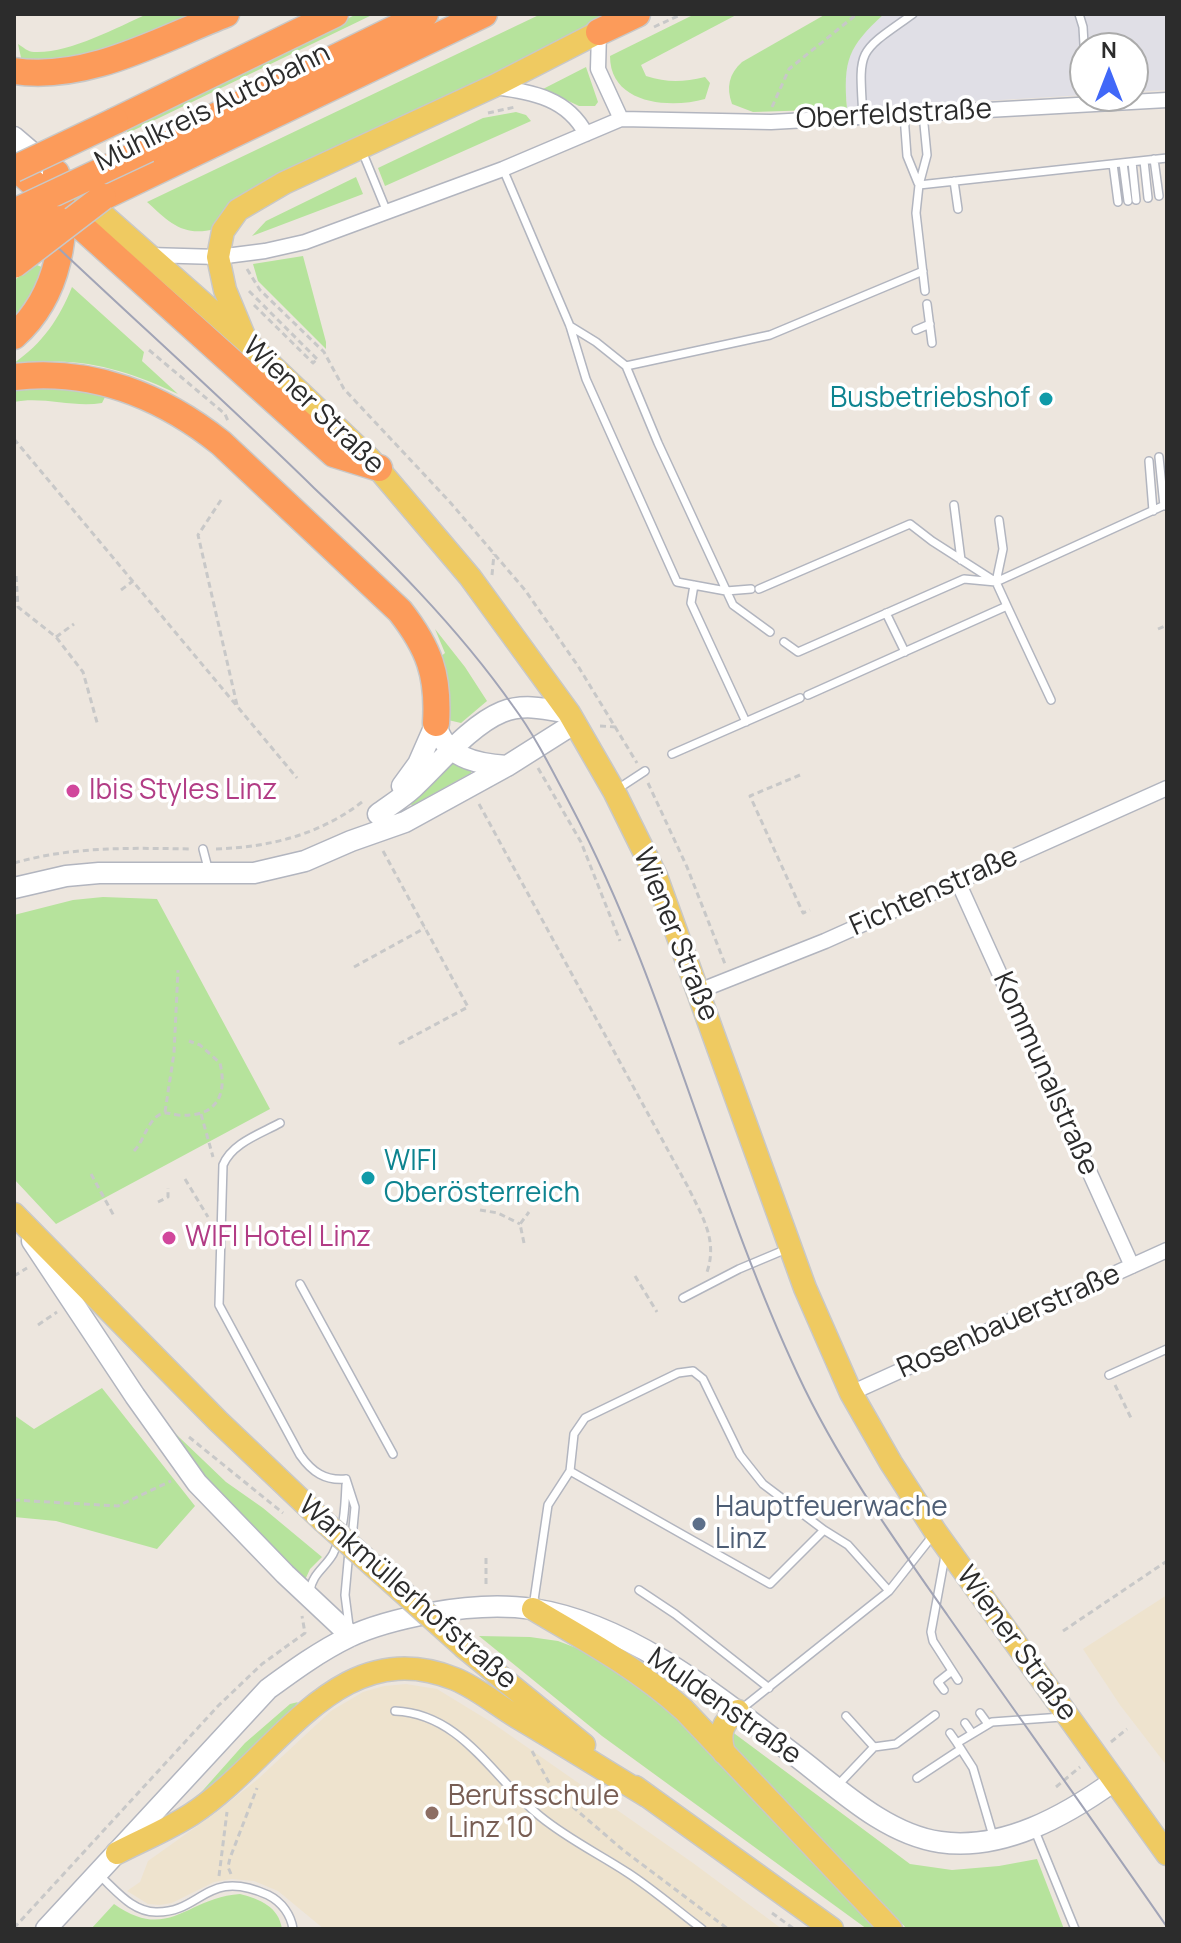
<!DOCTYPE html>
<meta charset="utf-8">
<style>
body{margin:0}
#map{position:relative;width:1181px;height:1943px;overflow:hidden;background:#ede6de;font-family:Manrope,sans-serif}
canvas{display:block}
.frame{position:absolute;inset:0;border:16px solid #2c2c2c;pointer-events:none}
.north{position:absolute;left:1069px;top:32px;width:80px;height:80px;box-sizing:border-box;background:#fff;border:2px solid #ababab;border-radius:50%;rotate:0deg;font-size:22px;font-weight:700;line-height:32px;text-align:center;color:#2c2c2c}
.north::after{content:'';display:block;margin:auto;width:28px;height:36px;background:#4168f8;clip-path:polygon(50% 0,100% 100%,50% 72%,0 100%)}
</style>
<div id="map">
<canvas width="1181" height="1943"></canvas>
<div class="frame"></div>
<div class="north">N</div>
</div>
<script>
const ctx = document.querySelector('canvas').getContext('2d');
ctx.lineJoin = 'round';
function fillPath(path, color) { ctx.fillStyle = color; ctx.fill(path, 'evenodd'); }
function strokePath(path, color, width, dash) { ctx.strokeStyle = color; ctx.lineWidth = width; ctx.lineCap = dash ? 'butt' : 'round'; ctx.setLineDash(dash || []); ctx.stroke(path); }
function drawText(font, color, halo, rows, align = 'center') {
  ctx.font = font + ' Manrope,sans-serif'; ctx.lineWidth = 7; ctx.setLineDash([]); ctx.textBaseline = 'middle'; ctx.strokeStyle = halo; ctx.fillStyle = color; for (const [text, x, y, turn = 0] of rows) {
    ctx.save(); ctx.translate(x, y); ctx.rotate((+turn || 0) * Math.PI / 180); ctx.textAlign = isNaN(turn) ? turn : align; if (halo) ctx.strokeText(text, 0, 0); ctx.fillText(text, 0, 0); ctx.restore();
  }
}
const industrial = new Path2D(`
 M884 14H1167V90L1133 92V48H1085V95L847 109 845 81 848 58 862 34Z`);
const education = new Path2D(`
 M1167 1595V1766L1120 1705 1083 1649Z
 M406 1684 437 1689 491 1722 693 1863 782 1929H324L278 1891 254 1881 231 1879 214 1882 172 1903 160 1905 148 1904 127 1891 140 1882 148 1861 214 1814 258 1779 331 1711 363 1692 384 1686Z`);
const green = new Path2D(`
 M147 14H195C139 36 83 65 22 62L18 44C23 47 28 52 34 52 68 54 116 28 147 14Z
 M357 14H374L128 133 124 126Z
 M541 14H617L256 187 215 229C183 237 170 223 147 202Z
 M695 14H738L641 65 646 76C668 83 683 82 705 77L710 83 705 99C669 109 610 104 610 56Z
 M826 14H884C848 47 843 60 847 109L753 112 732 104C726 87 729 74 742 62Z
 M586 67 598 102 595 106H579L543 89Z
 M516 112 526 115 531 121 385 186 378 168 483 118Z
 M356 177 363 194 252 236 266 221Z
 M303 256 326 342V349L258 281 253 264Z
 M37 265 44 268 37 288 14 321V280Z
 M72 287 144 352 142 361 178 394C127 370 70 352 14 367V363C43 343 59 319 72 287Z
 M31 383 107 393 102 403C73 408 43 396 14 402V386Z
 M435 629 465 667 487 701 461 723 448 720 440 657 445 653Z
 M453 762 471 769V773L413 805 407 804Z
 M103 897 157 899 270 1109 56 1224 14 1179V915L73 900Z
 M102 1388 195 1506 157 1549 56 1521 14 1517V1415L34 1429Z
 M157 1416 226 1482 263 1508 322 1557 310 1569 305 1580 219 1495Z
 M479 1636 530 1637 558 1641 600 1657 675 1716 881 1929H867L602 1736Z
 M298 1702C266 1743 240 1769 196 1798L245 1743 290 1704Z
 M731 1731 910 1864 952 1870 999 1866 1037 1859 1064 1929H907L731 1746Z
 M240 1894C260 1899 279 1907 282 1929H91L114 1904C169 1943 187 1897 240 1894Z`);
const path = new Path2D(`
 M654 27 682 14
 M772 107 789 69 857 14
 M488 113 515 107
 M247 269 260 290 324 352 344 389 449 501 525 590 578 666 637 763
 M249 291 317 359
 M254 305 313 363 317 359
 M149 350 225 414 228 421
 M14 439 297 778
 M221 500 198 535 237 705
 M492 575 494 554
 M16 576 18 607 56 637 83 672 98 726
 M121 590 133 581
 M1158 629 1167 625
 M56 637 74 624
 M600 726 616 727
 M538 768 581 842 620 941
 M800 775 750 796 803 913 810 910
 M648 783 687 867 725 964
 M479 804 688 1187C702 1216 718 1240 707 1272
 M216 849C270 847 319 835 362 802
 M383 851 468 1007 397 1045
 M14 863C74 846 131 848 192 849
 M354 967 425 928
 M165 1112 174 1053 178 970
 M201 1114 213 1157
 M134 1151C144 1141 147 1122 159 1115 166 1111 171 1114 178 1115 215 1118 228 1097 220 1063L200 1045 189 1041
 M91 1174 114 1216
 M185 1179 208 1217
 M158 1202 168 1197V1188
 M480 1210 498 1213 520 1224
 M524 1243 520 1224 529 1212
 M14 1276 27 1268
 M635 1276 657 1312
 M38 1325 57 1312
 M1115 1385 1131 1418 1128 1419
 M189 1437 283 1513
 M14 1500 118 1506 171 1481
 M486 1584V1558
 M1063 1631 1167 1561
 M1111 1742 1127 1729
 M532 1751 553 1790 623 1850 728 1929
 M1056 1787 1080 1767
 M231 1874 228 1867 230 1858 257 1788
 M219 1876 227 1812
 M772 1913 794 1929
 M14 1928 218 1706 262 1664 305 1633 302 1616`);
const service = new Path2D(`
 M1079 14 1083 27 1085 62
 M923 114 927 155 919 185 916 213 925 291
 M904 115 907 156 918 183
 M863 117C859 48 856 54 913 14
 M362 151 387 212
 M1154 159 1159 196
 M1144 161 1148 198
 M1132 162 1136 200
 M1123 163 1128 201
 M1113 164 1118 202
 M503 169 570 326 586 379 677 582 726 591 751 589
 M954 181 958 209
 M919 185 1167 158
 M927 304 932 343
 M570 326 596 342 626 366 770 335 923 271
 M916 330 930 324
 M626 366 658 443 733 605 770 632
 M1159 457 1164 506
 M1149 461 1153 511
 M954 505 961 560
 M996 582 1003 549 999 520
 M694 585 691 603 746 722
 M759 589 910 524 932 541 996 582 1007 606 808 695
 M1007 606 1051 700
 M886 613 905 652
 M784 642 798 652 964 579 996 582 1167 504
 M672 754 800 698
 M616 790 645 771
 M203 849 209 872
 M280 1123C260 1134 232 1143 223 1165L219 1305 300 1455C312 1472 325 1481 346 1479
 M300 1284 393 1454
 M683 1298 739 1269 789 1248
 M1109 1375 1167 1349
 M570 1471 770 1584 824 1530 848 1545 889 1591
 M346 1479 355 1507 352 1539
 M349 1551 345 1595 349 1626
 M945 1556 931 1632 933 1641 958 1680
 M639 1590 675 1614 769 1688
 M310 1591C312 1574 325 1568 333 1554 344 1532 345 1508 346 1485
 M533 1607 548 1505 570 1471 574 1434 585 1418 678 1373 693 1371 703 1379 740 1455 763 1484 824 1530
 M944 1690 938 1682 952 1671
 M740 1710 889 1591 934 1534
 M395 1711C463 1714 493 1779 541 1817 568 1839 599 1854 628 1873 654 1890 678 1911 702 1929
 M980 1713 988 1724
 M846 1716 874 1747
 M965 1723 972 1733
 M950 1733 957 1743 992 1722 1062 1717
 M957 1743 973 1768 993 1836
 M917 1778 961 1749
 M838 1785 874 1747 896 1744 935 1715
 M1035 1831 1075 1929
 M99 1875C116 1890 132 1912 156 1912 202 1913 206 1867 268 1895 282 1902 291 1915 293 1929`);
const minor = new Path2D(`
 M599 32 598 69 621 119
 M496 87C534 93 567 98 586 134
 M149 255 218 257 265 251 305 242 503 169 621 119 771 122 1167 100
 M958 882 1132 1266
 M699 991 825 941 1167 788
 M851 1393 1167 1250`);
const secondary = new Path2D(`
 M14 137 48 166
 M436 723C443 757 476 764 507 766
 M402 786 418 764 436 723
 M378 814C389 806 402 798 413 788 438 765 470 725 502 712 524 703 547 709 569 713
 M14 888 66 876 99 873H254L305 861 351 841 405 822 507 766 575 723
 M32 1241 135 1396 197 1483 285 1574 351 1636
 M46 1929 268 1689C294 1670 320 1651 349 1637 374 1625 404 1618 431 1613 464 1607 500 1604 533 1609 631 1624 720 1698 796 1756 838 1788 885 1834 940 1842 1003 1851 1065 1816 1114 1781`);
const primary = new Path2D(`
 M58 175 246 341 370 459 470 577 569 713 614 791 656 876 805 1288 851 1393 891 1463 935 1531 1167 1854
 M244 336 225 290 218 257 223 231 238 210 284 183 494 86 599 32
 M14 1214 218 1421 322 1520
 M533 1609C586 1640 639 1669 684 1710L891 1929
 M465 1648 584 1745
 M724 1753C718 1734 722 1722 738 1711
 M635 1787 832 1929
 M117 1853C142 1840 169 1829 192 1814 277 1759 337 1631 455 1679 477 1688 497 1705 517 1717 561 1743 604 1770 647 1796`);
const motorway = new Path2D(`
 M599 32 637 14
 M14 71C87 82 159 40 226 14
 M115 121 335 14
 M148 149 425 14
 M14 166 334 454 379 468
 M103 197 484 14
 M14 336C59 296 71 230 56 173
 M14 377C92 368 162 396 221 443L400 611C429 648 439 675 436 723`);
const tram = new Path2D(`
 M14 206C113 301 216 392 314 488 386 556 456 625 513 706 536 737 553 772 571 806 667 988 711 1189 798 1375 838 1461 894 1539 948 1616 1021 1720 1095 1823 1167 1927`);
const primaryBridge = new Path2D(`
 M322 1520 465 1648`);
const motorwayBridge = new Path2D(`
 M14 169 115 121
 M14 212 148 149
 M14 240 57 219
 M14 265 103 197`);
const markers = [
 [1046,399,8,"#0f9aa8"],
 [73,791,8,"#d1479c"],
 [368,1178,8,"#0f9aa8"],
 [169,1238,8,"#d1479c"],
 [699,1524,8,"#5c6f8a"],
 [432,1813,8,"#8d6e63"]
];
const streetNames = [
 ["Mühlkreis Autobahn",213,108,-26],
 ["Oberfeldstraße",894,115,-3],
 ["Wiener Straße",313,406,44],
 ["Fichtenstraße",934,892,-24],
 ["Wiener Straße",675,935,68],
 ["Kommunalstraße",1045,1074,66],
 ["Rosenbauerstraße",1009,1322,-24],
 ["Wankmüllerhofstraße",407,1593,41],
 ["Wiener Straße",1016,1644,54],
 ["Muldenstraße",724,1707,35]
];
const cultureNames = [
 ["Busbetriebshof",1030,399],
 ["WIFI",384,1162,"left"],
 ["Oberösterreich",384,1194,"left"]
];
const hotelNames = [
 ["Ibis Styles Linz",89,791],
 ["WIFI Hotel Linz",185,1238]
];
const serviceNames = [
 ["Hauptfeuerwache",715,1508],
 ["Linz",715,1540]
];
const educationNames = [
 ["Berufsschule",448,1797],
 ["Linz 10",448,1829]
];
fillPath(industrial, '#e0dfe6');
fillPath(education, '#eee3ce');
fillPath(green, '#b6e39c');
strokePath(service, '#b2b5bf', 10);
strokePath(minor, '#b2b5bf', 17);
strokePath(secondary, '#b2b5bf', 23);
strokePath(primary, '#c8c8c8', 25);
strokePath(motorway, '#c8c8c8', 29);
strokePath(path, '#c8c8c8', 3, [6, 4]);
strokePath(service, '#fff', 7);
strokePath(minor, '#fff', 14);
strokePath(secondary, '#fff', 20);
strokePath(primary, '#efca61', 22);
strokePath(motorway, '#fc9b5a', 26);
strokePath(tram, '#a1a4b6', 2);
strokePath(primaryBridge, '#c8c8c8', 25, []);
strokePath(motorwayBridge, '#c8c8c8', 29, []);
strokePath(primaryBridge, '#efca61', 22);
strokePath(motorwayBridge, '#fc9b5a', 26);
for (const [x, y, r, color] of markers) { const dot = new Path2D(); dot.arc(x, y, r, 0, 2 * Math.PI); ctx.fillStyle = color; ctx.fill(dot); strokePath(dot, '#fff', 3); }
drawText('28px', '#2c2c2c', '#fff', streetNames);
drawText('28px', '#0d838f', '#fff', cultureNames, 'right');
drawText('28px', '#b23c85', '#fff', hotelNames, 'left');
drawText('28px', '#4e5e75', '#fff', serviceNames, 'left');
drawText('28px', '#785e54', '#fff', educationNames, 'left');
</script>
